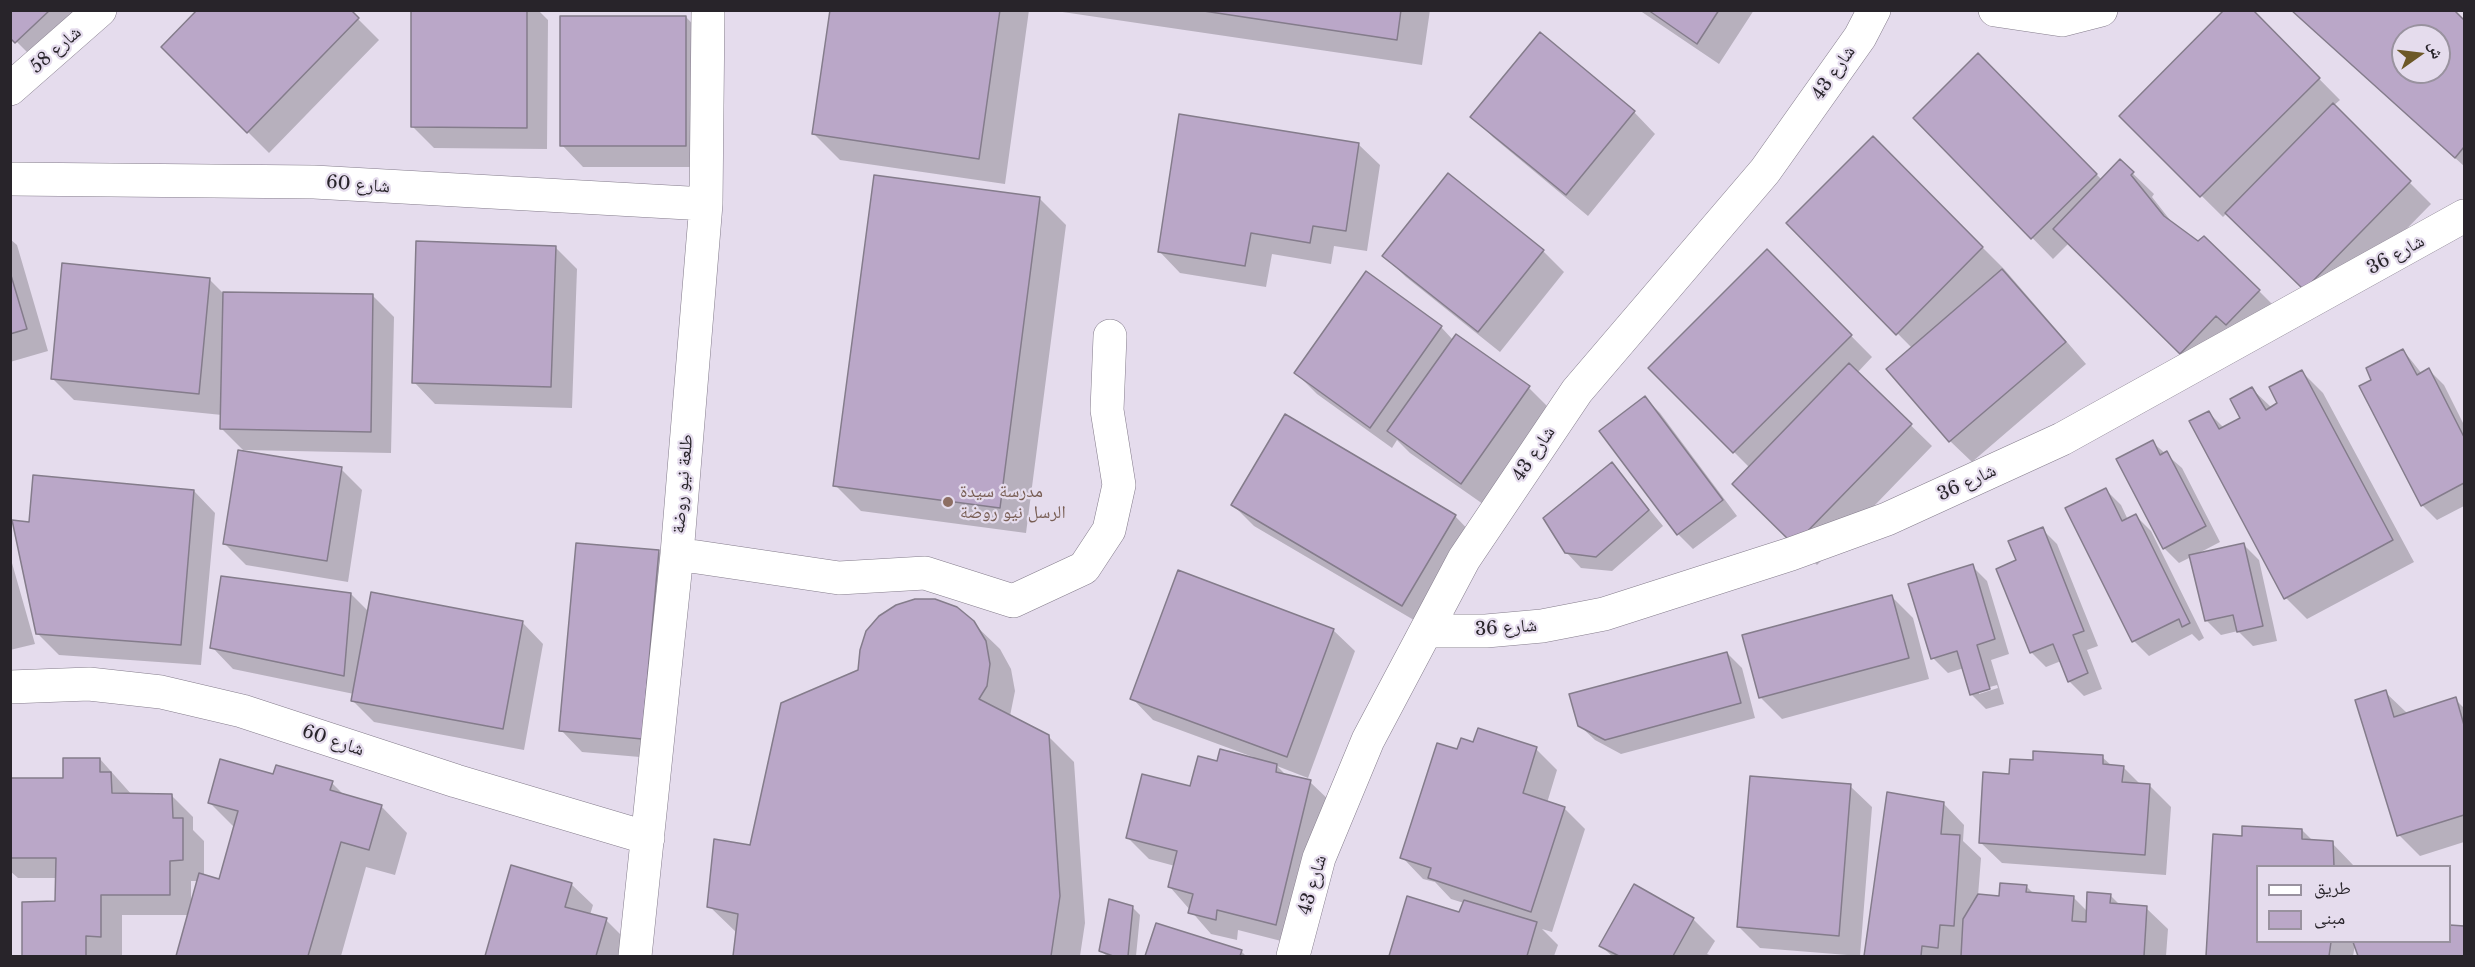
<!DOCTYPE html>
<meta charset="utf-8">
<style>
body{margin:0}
#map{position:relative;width:2475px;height:967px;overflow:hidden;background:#e5dced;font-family:"Libre Baskerville","Noto Naskh Arabic",serif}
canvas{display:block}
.frame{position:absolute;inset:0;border:12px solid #28242a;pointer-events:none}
.legend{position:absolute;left:2256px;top:865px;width:195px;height:78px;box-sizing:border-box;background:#e5dced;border:2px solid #99929f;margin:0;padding:8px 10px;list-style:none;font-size:18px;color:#28242a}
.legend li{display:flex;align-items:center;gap:12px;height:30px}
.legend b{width:30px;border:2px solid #99929f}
.north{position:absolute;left:2391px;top:24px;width:60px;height:60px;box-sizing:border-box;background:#e5dced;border:2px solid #99929f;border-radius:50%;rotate:76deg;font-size:16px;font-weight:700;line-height:24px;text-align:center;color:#28242a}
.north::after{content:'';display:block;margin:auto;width:21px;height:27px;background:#6d5827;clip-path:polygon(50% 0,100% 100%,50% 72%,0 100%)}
</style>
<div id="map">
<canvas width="2475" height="967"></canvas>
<div class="frame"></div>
<ul class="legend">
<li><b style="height:8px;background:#fff"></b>طريق</li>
<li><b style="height:16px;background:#baa7c8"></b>مبنى</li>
</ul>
<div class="north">ش</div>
</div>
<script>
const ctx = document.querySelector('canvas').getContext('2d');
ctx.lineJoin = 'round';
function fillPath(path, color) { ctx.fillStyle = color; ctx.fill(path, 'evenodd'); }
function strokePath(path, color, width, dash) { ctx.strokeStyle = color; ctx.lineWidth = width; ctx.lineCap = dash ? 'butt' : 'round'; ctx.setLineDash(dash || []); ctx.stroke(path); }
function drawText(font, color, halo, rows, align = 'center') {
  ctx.font = font + ' "Libre Baskerville","Noto Naskh Arabic",serif'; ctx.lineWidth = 4.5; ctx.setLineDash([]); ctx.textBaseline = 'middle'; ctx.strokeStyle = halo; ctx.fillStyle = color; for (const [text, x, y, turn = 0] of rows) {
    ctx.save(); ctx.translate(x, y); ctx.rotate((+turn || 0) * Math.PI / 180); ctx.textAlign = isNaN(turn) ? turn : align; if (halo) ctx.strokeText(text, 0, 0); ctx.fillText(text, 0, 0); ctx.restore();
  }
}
const shadow = new Path2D(`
 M10 10H94L38 63 10 35Z
 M349 10 379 40 269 153 163 47Z
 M413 10H538L548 20 547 149 434 148 413 127Z
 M831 10H1029L1005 184 840 160 814 134Z
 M1049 10H1430L1422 65Z
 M1639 10H1754L1719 64Z
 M2251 10 2340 100 2333 106 2431 204 2326 311 2227 213 2223 217 2121 116Z
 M2291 10H2451L2464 22V166ZM2403 36H2439V72H2403Z
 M686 17 707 39V167H583L562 145Z
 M1540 34 1634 112 1655 134 1588 216 1494 138 1472 117Z
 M1978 55 2102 180 2120 161 2154 194 2152 197 2174 225 2259 291 2280 312 2202 374 2069 243 2053 259 1915 118Z
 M1873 138 2004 269 2086 364 1972 462 1950 441 1912 348 1788 223Z
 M1358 144 1380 165 1367 251 1334 246 1331 264 1272 254 1266 287 1180 273 1159 251Z
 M875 177 1040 199 1066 225 1026 533 861 511 835 485Z
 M10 239 17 245 48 351 10 362Z
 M555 247 577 269 572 408 435 404 414 382Z
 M1543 251 1564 272 1500 352 1406 277 1384 256Z
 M1767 251 1872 357 1857 373 1932 446 1817 565 1755 505 1750 468 1650 368Z
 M210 280 223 293 373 296 394 317 391 453 243 450 222 429V415L74 400 53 379Z
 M1441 327 1453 340 1529 388 1550 409 1483 504 1410 453 1397 440 1392 448 1317 394 1296 373Z
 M2403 350 2422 374 2429 370 2444 385 2464 425V506L2437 520 2422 505 2373 381Z
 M2302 372 2323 393 2414 562 2307 619 2286 598 2191 422 2208 412 2224 428 2242 419 2252 389 2272 408 2279 404Z
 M1645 398 1660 413 1737 516 1693 549 1678 534 1601 431Z
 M2152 442 2182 468 2220 542 2197 554 2244 545 2259 560 2277 641 2253 646 2238 631 2221 635 2206 620 2191 557 2179 563 2164 548Z
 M1612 464 1663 526 1612 571 1581 568 1566 552Z
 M341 469 362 490 348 582 246 565 225 544Z
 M2106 490 2121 505 2128 520 2136 516 2151 531 2204 638 2199 641 2192 634 2149 656 2134 641 2067 509Z
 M194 491 215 513 201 665 59 655 37 633 30 523Z
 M1233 505 1455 516 1476 538 1424 626 1254 526Z
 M2042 529 2057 544 2098 646 2087 650 2102 689 2084 696 2069 681 2061 661 2046 667 2031 652 2018 561Z
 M658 551 680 573 663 759 582 752 561 730Z
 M10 556 35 644 10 650Z
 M1972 566 1987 581 2009 654 1991 660 2004 704 1986 709 1971 694 1964 668 1948 673 1933 658ZM1997 685 1998 688 1979 694V690Z
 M351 594 369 612 522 622 543 644 524 750 374 722 353 701 354 694 233 669 212 647Z
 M1891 596 1913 618 1929 679 1782 719 1760 697Z
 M973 623 1000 649 1011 669 1015 691 1010 716 1048 736 1074 762 1085 923 1080 956H734L737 933 709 906 751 847Z
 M1333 630 1355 651 1308 778 1277 766 1287 776 1310 782 1332 803 1297 945 1238 930 1237 940 1211 934 1170 887 1175 866 1149 859 1128 838 1218 763 1253 757 1153 720 1132 698Z
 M1727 653 1742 668 1755 718 1621 754 1595 740 1579 725Z
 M2385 692 2407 713 2455 699 2464 708V842L2420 856 2399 835Z
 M1474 744 1536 749 1557 770 1547 803 1564 808 1585 829 1552 932 1542 929 1558 945 1554 956H1391L1408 898 1460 914 1464 903 1451 899 1435 882 1423 879 1402 857 1458 751Z
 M2102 757 2112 766 2123 767 2141 785H2149L2171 807 2166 875 2002 863 1980 842 2010 776 2034 762Z
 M100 759 132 795H171L193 817V830L204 841V876L220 881 235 828 210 803 274 776 332 783 345 796 381 806 407 833 395 875 366 867 341 956H177L189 915H122V956H23V903H57V878H18L10 871V779H64ZM191 881H199L191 905Z
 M1850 786 1872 807 1860 956 1760 948 1739 927Z
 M1889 793 1943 803 1964 825 1963 841 1981 858 1978 896 2001 897 2026 886 2034 894 2073 897 2088 912 2110 895 2121 906 2146 908 2168 929 2166 956H1865Z
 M2302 830 2313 841 2332 843 2354 866H2258V942H2450V926L2464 928V956H2359L2355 945 2353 956H2208L2215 836 2243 837Z
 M512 867 571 884 593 905 590 915 606 920 627 941 623 956H486Z
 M1634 886 1693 919 1715 941 1707 954 1712 956H1612L1601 946Z
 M1132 907 1140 915 1136 956H1107L1101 951Z
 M1157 925 1241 951 1246 956H1147Z`);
const building = new Path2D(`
 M10 10H50L15 43 10 38Z
 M197 10H351L359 18 247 133 161 47Z
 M411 10H527V128L411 127Z
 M830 10H1000L979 159 812 134Z
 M1197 10H1401L1397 40Z
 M1648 10H1719L1697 44Z
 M2224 10H2253L2320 78 2200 197 2119 116Z
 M2291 10H2454L2464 20V147L2455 158ZM2403 36H2439V72H2403Z
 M560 16H686V146H560Z
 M1540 32 1635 111 1566 195 1470 117Z
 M1978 53 2097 174 2031 239 1913 118Z
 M2333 103 2411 181 2304 290 2225 213Z
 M1179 114 1359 143 1346 231 1313 226 1310 243 1251 233 1245 266 1158 252Z
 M1873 136 1983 247 1896 335 1786 223Z
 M2120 159 2134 172 2131 175 2164 216 2198 241 2204 236 2260 290 2226 325 2216 316 2180 354 2053 229Z
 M1448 173 1544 250 1478 332 1382 256Z
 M874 175 1040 197 1000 508 833 486Z
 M416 241 556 246 551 387 412 383Z
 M1767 249 1852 335 1733 453 1648 368Z
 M62 263 210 278 199 394 51 379Z
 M2002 269 2066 342 1949 442 1886 369Z
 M1366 271 1442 326 1370 428 1294 373Z
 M10 272 27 329 10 334Z
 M223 292 373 294 371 432 220 429Z
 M1456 334 1530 386 1461 484 1387 431Z
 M2403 349 2417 375 2429 368 2464 437V483L2421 506 2359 386 2371 380 2366 368Z
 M1849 363 1912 424 1794 545 1732 484Z
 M2302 370 2393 540 2284 599 2189 421 2209 411 2219 429 2240 418 2230 399 2252 387 2266 410 2277 403 2269 387Z
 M1645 396 1723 500 1677 535 1599 431Z
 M1285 414 1456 515 1402 606 1231 505Z
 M2153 440 2160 455 2167 451 2206 526 2163 549 2116 459Z
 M238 450 342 467 327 561 223 544Z
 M1612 462 1649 510 1596 557 1565 553 1543 518Z
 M33 475 194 490 181 645 36 634 12 520 29 522Z
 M2106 488 2122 521 2136 514 2190 623 2182 627 2179 619 2132 642 2065 508Z
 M2043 527 2084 631 2073 635 2088 673 2068 682 2053 644 2030 653 1996 569 2016 560 2008 541Z
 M576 543 659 550 642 739 559 731Z
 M2244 543 2263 626 2237 632 2233 615 2205 621 2189 555Z
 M1973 564 1995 639 1977 645 1990 689 1970 695 1957 651 1931 659 1908 584Z
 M1178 570 1334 629 1287 757 1130 699Z
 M221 576 351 593 344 676 210 648Z
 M371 592 523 621 503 729 351 701Z
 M1892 595 1909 658 1759 698 1742 635Z
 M915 599H935L957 607 974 621 986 641 990 664 987 686 979 699 1049 735 1060 896 1051 956H733L738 914 707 907 714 839 750 845 781 703 858 670 860 650 866 631 879 616 896 605Z
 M1727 652 1741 703 1605 740 1578 726 1569 694Z
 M2386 690 2394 717 2456 697 2464 725V815L2397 836 2355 700Z
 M1478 728 1537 747 1523 793 1565 807 1531 912 1428 878 1431 868 1400 858 1437 743 1457 749 1461 738 1473 742Z
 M1220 749 1277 764 1276 772 1311 780 1276 925 1217 910 1216 920 1188 913 1193 894 1168 887 1177 851 1126 838 1142 774 1190 786 1198 756 1217 761Z
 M2033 751 2103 755V764L2124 766 2122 782 2150 784 2145 855 1979 843 1983 772 2009 774 2010 759 2033 760Z
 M63 758H100V772H111L112 793 172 794 173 818H183V860L170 861V895H101V937L86 936V956H22V902L55 901 56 858H10V778H63Z
 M220 759 273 774 276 765 333 781 330 790 382 805 369 850 341 842 308 956H176L199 873 219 879 238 811 208 803Z
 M1750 776 1851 784 1839 936 1737 927Z
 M1887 792 1944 802 1941 834 1960 835 1954 926 1940 925 1938 948 1922 946 1921 956H1864Z
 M2242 826 2302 829V839L2333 841 2334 866H2258V942H2331L2329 956H2206L2213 834 2242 836Z
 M511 865 572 883 565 907 607 918 596 956H485Z
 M2000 883 2027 885 2026 892 2074 896 2072 921 2086 922 2087 892 2111 894 2110 903 2147 906 2144 956H1961L1963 919 1978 894 1999 896Z
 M1634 884 1694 918 1673 956H1619L1599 946Z
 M1407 896 1459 912 1464 900 1537 922 1527 956H1389Z
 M1109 899 1133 906 1128 956H1113L1099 951Z
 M1156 923 1242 950 1240 956H1145Z
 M2450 925 2464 926V956H2358L2353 942H2450Z`);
const street = new Path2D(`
 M1995 10 2062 20 2101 10
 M10 89 100 10
 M10 179 314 182 706 204
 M677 554 839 578 925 573 1013 601 1084 568 1109 530 1119 485 1107 410 1110 336
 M1427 631H1486L1542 626 1604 614 1791 554 1887 519 2062 439 2464 216
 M10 687 89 684 161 692 242 711 456 781 648 838
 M635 956 677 554 706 204 708 10
 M1293 956 1319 858 1368 740 1464 559 1577 391 1765 171 1860 37 1874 10`);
const markers = [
 [948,502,6,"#8d6e63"]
];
const streetNames = [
 ["شارع 58",56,50,-41],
 ["شارع 43",1834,73,-55],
 ["شارع 60",358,185,4],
 ["شارع 36",2396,255,-29],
 ["شارع 43",1534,454,-56],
 ["شارع 36",1967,483,-25],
 ["طلعة نيو روضة",683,484,-85],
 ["شارع 36",1506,628,-4],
 ["شارع 60",333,741,18],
 ["شارع 43",1313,885,-74]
];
const educationNames = [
 ["مدرسة سيدة",960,492],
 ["الرسل نيو روضة",960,513]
];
fillPath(shadow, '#0003');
fillPath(building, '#baa7c8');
strokePath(building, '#847c8b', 1.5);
strokePath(street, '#847c8b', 34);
strokePath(street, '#fff', 33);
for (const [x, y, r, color] of markers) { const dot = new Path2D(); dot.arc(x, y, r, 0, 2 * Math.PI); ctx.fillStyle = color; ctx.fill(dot); strokePath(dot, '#e5dced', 2); }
drawText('18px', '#28242a', '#e5dced', streetNames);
drawText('18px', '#785e54', '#e5dced', educationNames, 'left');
</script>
